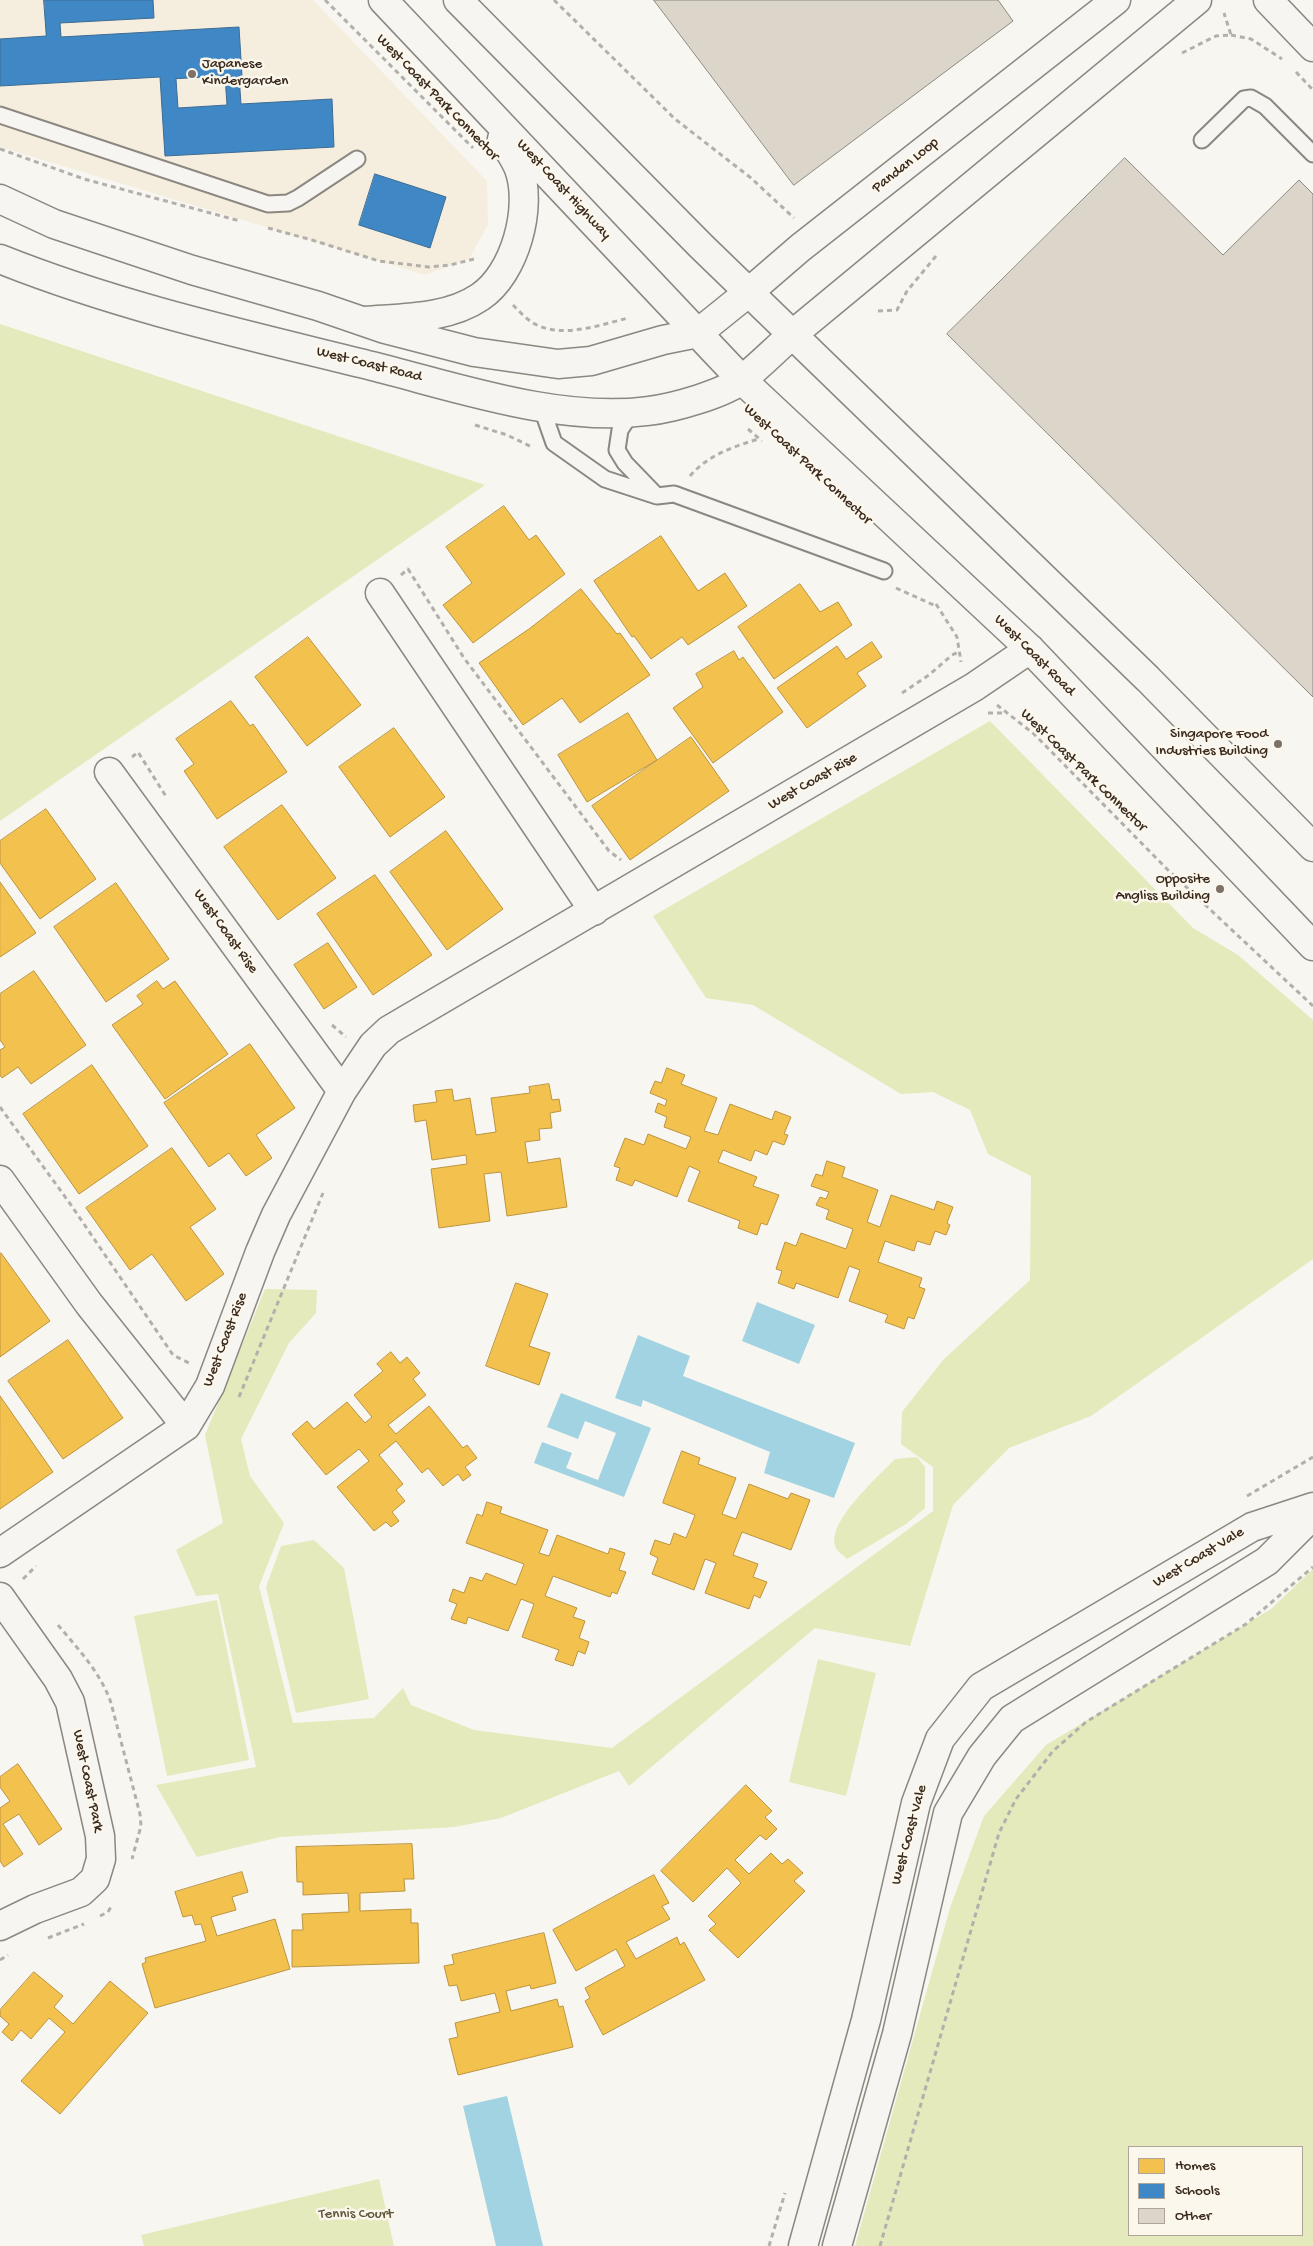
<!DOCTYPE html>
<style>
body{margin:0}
#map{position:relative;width:1313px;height:2246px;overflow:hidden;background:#f8f6f0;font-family:"Gochi Hand",sans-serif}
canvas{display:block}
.legend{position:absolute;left:1128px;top:2146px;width:175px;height:90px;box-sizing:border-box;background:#fbf7ec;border:1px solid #aea59a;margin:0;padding:6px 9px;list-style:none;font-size:15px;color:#3b2a1e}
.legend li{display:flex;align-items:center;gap:10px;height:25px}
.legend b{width:25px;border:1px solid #aea59a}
</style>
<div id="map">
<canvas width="1313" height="2246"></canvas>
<ul class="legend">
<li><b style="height:14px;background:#f2c14e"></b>Homes</li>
<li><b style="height:14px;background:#3f88c5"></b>Schools</li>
<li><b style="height:14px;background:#dcd6ca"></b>Other</li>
</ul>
</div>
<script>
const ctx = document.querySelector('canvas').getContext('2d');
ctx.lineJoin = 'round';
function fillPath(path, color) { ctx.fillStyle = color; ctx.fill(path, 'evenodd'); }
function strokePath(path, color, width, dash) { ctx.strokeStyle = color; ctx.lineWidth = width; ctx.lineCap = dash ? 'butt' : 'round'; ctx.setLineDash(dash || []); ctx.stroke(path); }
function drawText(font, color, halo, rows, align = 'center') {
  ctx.font = font + ' "Gochi Hand",sans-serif'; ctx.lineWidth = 5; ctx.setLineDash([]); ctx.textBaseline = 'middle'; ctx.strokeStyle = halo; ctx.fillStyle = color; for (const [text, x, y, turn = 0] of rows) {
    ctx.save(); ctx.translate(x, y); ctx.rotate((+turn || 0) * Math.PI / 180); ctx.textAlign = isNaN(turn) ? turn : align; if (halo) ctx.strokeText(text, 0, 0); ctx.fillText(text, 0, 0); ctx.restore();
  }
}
const built = new Path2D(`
 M0 0H313L487 181 488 225 469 259 425 275 0 147Z`);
const green = new Path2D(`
 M0 324 485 485 0 821Z
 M990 721 1193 928 1238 955 1313 1020V1259L1091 1416 1009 1448 953 1505 910 1646 815 1628 629 1786 619 1771 501 1818 454 1827 280 1837 197 1857 156 1785 256 1767 218 1594 196 1596 176 1550 223 1523 205 1435 265 1289 317 1290 316 1313 289 1343 241 1439 250 1476 284 1523 259 1586 293 1723 374 1718 403 1688 411 1705 474 1730 612 1748 933 1511V1467L901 1444 902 1412 943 1360 1030 1280 1031 1176 988 1154 970 1110 933 1092 901 1094 753 1005 706 998 653 916Z
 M917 1457 925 1467V1508L906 1524 847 1559C844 1556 838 1552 836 1548 824 1524 879 1476 895 1459Z
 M314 1540 344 1568 369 1699 296 1713 266 1587 281 1546Z
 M1313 1569V2246H855L950 1908 984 1816 1046 1745 1271 1609ZM1129 2147H1302V2235H1129Z
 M217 1600 249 1760 167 1776 134 1616Z
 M818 1659 876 1673 846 1796 789 1782Z
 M379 2179 394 2246H144L141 2235Z`);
const water = new Path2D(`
 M757 1302 815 1325 799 1364 742 1341Z
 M638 1335 690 1356 683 1376 855 1443 834 1498 764 1473 770 1452 643 1400 641 1407 615 1398Z
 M561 1393 651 1428 624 1497 534 1463 542 1442 572 1453 566 1468 598 1480 616 1433 585 1421 578 1439 547 1427Z
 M507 2096 543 2246H496L463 2106Z`);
const homes = new Path2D(`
 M504 506 529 540 536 535 565 574 473 643 443 605 472 583 446 547Z
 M661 536 698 591 725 573 747 606 688 645 682 637 651 659 634 636 632 637 594 581Z
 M800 584 820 612 838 602 852 625 774 679 738 627Z
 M581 589 617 634 620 633 650 675 580 723 562 698 523 725 479 663 529 629Z
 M308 637 361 705 307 746 255 677Z
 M872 642 882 657 857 673 866 686 807 728 777 688 837 646 846 659Z
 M734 651 739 660 743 657 783 712 713 763 673 708 703 687 696 674Z
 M231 701 250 726 253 724 287 772 217 819 184 771 194 764 176 739Z
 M628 713 657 760 587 802 558 755Z
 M394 728 445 797 390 837 339 767Z
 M691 737 729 791 630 860 592 806Z
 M282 805 336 878 278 920 224 847Z
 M46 809 96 879 40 919 0 863V841Z
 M446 831 503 909 447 950 390 872Z
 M375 875 432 955 373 995 317 914Z
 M0 882 36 933 0 957Z
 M116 883 169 959 106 1002 54 927Z
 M328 943 357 987 324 1009 294 965Z
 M34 971 86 1045 31 1084 18 1067 2 1078 0 1075V1050L5 1047 0 1040V994Z
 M157 981 163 989 175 981 228 1054 165 1099 112 1025 143 1004 137 996Z
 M250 1044 295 1108 256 1135 272 1158 246 1176 229 1153 209 1167 164 1103Z
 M92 1065 148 1146 79 1194 23 1114Z
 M667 1068 685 1075 681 1084 717 1098 704 1131 718 1135 730 1104 772 1120 775 1111 791 1117 784 1134 788 1135 784 1145 773 1141 767 1155 755 1150 751 1161 723 1150 718 1162 757 1177 753 1186 779 1195 767 1225 761 1223 757 1235 738 1228 740 1221 688 1201 700 1171 689 1166 677 1197 635 1180 632 1186 616 1180 620 1168 614 1166 625 1138 644 1145 648 1134 686 1149 691 1137 664 1127 667 1117 655 1112 658 1103 665 1106 667 1100 650 1093 655 1081 661 1083Z
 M549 1084 552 1100 559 1099 561 1111 550 1113 552 1128 539 1129 540 1140 525 1142 528 1163 560 1158 567 1207 507 1216 501 1172 484 1174 490 1221 439 1228 431 1169 467 1164 466 1155 432 1160 426 1120 415 1122 413 1105 437 1102 435 1091 452 1089 454 1101 470 1098 476 1135 496 1132 491 1098 530 1093 529 1087Z
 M172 1148 216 1209 190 1227 224 1274 186 1301 152 1254 130 1270 86 1208Z
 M827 1161 845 1167 842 1177 878 1190 867 1222 880 1227 891 1195 934 1210 937 1201 953 1207 947 1223 950 1225 946 1235 935 1231 930 1245 917 1241 914 1251 885 1241 878 1262 922 1278 919 1287 925 1289 914 1319 908 1317 904 1329 885 1322 888 1315 849 1301 860 1270 849 1266 838 1298 796 1283 794 1289 778 1283 782 1271 776 1269 785 1242 796 1246 801 1233 846 1249 853 1229 826 1219 829 1210 816 1205 820 1197 826 1199 829 1192 811 1186 816 1174 822 1176Z
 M1 1253 50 1321 0 1357V1254Z
 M516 1283 548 1294 529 1346 550 1353 539 1385 486 1366Z
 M68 1340 123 1418 63 1459 8 1381Z
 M391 1352 400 1363 407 1357 420 1373 413 1379 426 1395 388 1425 396 1434 429 1406 463 1448 467 1445 477 1458 465 1467 471 1475 463 1481 458 1474 443 1486 428 1468 422 1473 396 1441 379 1455 403 1484 396 1490 405 1501 392 1512 399 1521 391 1527 386 1522 374 1531 337 1487 369 1461 359 1449 326 1475 292 1434 307 1421 314 1429 347 1402 365 1423 372 1417 354 1395 383 1371 377 1364Z
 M0 1396 53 1472 0 1509Z
 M682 1451 700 1458 698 1464 736 1478 722 1514 736 1519 749 1484 788 1499 791 1493 810 1500 791 1550 742 1532 733 1555 758 1564 753 1577 767 1582 760 1598 754 1595 749 1609 705 1593 716 1563 705 1559 694 1590 652 1574 658 1558 650 1554 655 1540 670 1545 674 1533 686 1538 695 1515 663 1503Z
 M487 1502 502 1507 500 1513 548 1530 539 1553 549 1556 557 1535 608 1554 610 1548 625 1553 619 1570 626 1572 617 1594 612 1592 610 1597 553 1576 545 1596 577 1608 573 1617 585 1621 579 1638 589 1642 585 1654 578 1651 573 1666 555 1660 559 1650 522 1637 534 1604 521 1599 508 1631 468 1617 466 1624 451 1619 457 1604 449 1601 453 1589 464 1593 470 1577 482 1581 486 1573 516 1585 524 1564 466 1543 477 1514 482 1516Z
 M18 1764 62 1829 39 1845 19 1814 3 1824 23 1854 4 1867 0 1861V1808L10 1801 0 1787V1777Z
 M746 1785 772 1811 765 1817 777 1829 766 1840 760 1835 735 1860 749 1874 771 1853 782 1864 788 1859 803 1873 794 1881 805 1891 738 1958 709 1930 716 1924 708 1916 741 1883 727 1868 693 1902 661 1871Z
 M412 1844 414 1879H404L405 1891 360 1893V1911L411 1909V1923H418L419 1963 292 1967V1930H303L302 1914 349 1912 348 1893 303 1895V1882H297L296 1847Z
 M242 1872 248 1892 232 1897 236 1910 211 1917 217 1936 275 1919 290 1969 155 2008 142 1964 146 1962 145 1958 206 1941 201 1924 195 1925 192 1915 183 1917 175 1892Z
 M654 1875 669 1903 662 1906 670 1919 626 1942 636 1959 677 1937 680 1945 684 1942 705 1980 603 2035 585 2001 590 1998 585 1988 625 1966 616 1949 576 1971 553 1930Z
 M544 1933 556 1983 531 1989 530 1985 506 1991 511 2011 557 1999 559 2007 563 2006 573 2047 458 2075 449 2039 458 2037 455 2023 500 2012 495 1993 461 2001 457 1985 449 1986 444 1966 454 1964 452 1955Z
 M34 1972 63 1996 54 2007 73 2024 110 1981 148 2013 60 2114 21 2081 65 2032 49 2018 31 2039 21 2030 12 2041 2 2032 9 2024 0 2016V2010Z`);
const schools = new Path2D(`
 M44 0H153L154 18 60 23 61 37 239 27 242 76H239L241 104 332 99 334 147 165 156 160 77 0 86V39L46 36ZM225 76 227 105 178 108 176 79Z
 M375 174 446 197 430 248 359 225Z`);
const building = new Path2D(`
 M654 0H998L1013 21 794 185Z
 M1125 158 1223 255 1299 180 1313 194V697L947 334Z`);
const path = new Path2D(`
 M325 0 473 148
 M554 0 675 119 751 178 794 218
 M1231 35 1251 39 1282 59
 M1182 53 1216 36 1231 35 1224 13
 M1296 72 1313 90
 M0 149 84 179 240 221
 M268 228 312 240 379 261 429 267 450 265 478 258
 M513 305C520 312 528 321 537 325 564 338 600 325 628 318
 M878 311 897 310 907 291 936 256
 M475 425 507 435 532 447
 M748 429 762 441
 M690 476C708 455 733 447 758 439
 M401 575 408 569 464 658 609 851 621 860
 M896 588 938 607
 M936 604 957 637 961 662
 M902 693 929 675 952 655 959 652
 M997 705 1034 734 1168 870 1313 1006
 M988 713H1007
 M132 757 138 752 167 798
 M332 1025 346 1037
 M0 1107 71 1205 173 1355 189 1363
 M239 1397 323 1193
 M1247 1496 1313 1457
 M23 1579 36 1566
 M58 1625C78 1649 101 1673 111 1703L140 1814 141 1826 132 1859
 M100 1916 108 1912 112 1905
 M48 1938 84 1924
 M0 1960 8 1955
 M769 2246 785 2193
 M880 2246 999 1833 1016 1799 1053 1751 1086 1722 1246 1624 1313 1567`);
const service = new Path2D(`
 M0 115 268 204 288 203 298 198 357 159
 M1202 140 1244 99 1251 98 1265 106 1313 154
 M541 406 554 443 605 479 657 496 674 494 884 571
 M632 412 620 430 617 450 625 463 654 493`);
const minor = new Path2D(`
 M1268 0 1313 47
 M749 292 800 248 1116 0
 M793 334 1197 0
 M380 593 594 911
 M109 772 342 1091
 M0 1180 89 1304 186 1426
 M0 1553 186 1426 210 1386 260 1252 276 1215 342 1091 373 1045 389 1030 974 687 1030 649
 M0 1597 58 1679 70 1702 100 1836 101 1859 95 1879 81 1892 35 1909 0 1926
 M803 2246 866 2020 916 1803 940 1739 981 1687 1252 1527 1313 1507
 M837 2246 897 2034 948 1813 982 1756 1012 1719 1267 1561 1313 1515`);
const tertiary = new Path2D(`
 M0 199 54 224 192 270 318 306 385 329 474 352 558 364 591 361 663 340 698 333 749 292
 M0 259C120 307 247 335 372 366 456 387 560 423 648 411 674 408 723 394 743 379 760 365 776 349 793 334`);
const primary = new Path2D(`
 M383 0 742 380 1030 649 1313 946
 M458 0 701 246 1148 679 1313 847
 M365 321C402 318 448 319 480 297 515 274 533 207 519 169 515 158 507 148 502 139`);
const markers = [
 [192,74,5,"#7d7168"],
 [1278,744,5,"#7d7168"],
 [1220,889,5,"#7d7168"]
];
const poiNames = [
 ["Japanese",202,65,"left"],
 ["Kindergarden",202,82,"left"],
 ["Singapore Food",1268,735],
 ["Industries Building",1268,752],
 ["Opposite",1210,880],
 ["Angliss Building",1210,897]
];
const streetNames = [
 ["West Coast Park Connector",437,98,46],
 ["Pandan Loop",906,166,-38],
 ["West Coast Highway",563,190,47],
 ["West Coast Road",369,365,14],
 ["West Coast Park Connector",807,465,43],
 ["West Coast Road",1034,656,45],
 ["West Coast Park Connector",1083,771,44],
 ["West Coast Rise",813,782,-30],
 ["West Coast Rise",225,932,54],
 ["West Coast Rise",226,1340,-69],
 ["West Coast Vale",1199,1558,-31],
 ["West Coast Park",87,1781,78],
 ["West Coast Vale",910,1835,-75]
];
const parkNames = [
 ["Tennis Court",356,2215]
];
fillPath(built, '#f5eedf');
fillPath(green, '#e4eabc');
fillPath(water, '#a1d3e2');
fillPath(homes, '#f2c14e');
strokePath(homes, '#bb9440', 1);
fillPath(schools, '#3f88c5');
strokePath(schools, '#3e6c93', 1);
fillPath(building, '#dcd6ca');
strokePath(building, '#8b8781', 1);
strokePath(service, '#8b8781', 19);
strokePath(minor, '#8b8781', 31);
strokePath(tertiary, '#8b8781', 31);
strokePath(primary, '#8b8781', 31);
strokePath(path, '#b3b0ac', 3, [5, 4]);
strokePath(service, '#f6f5f1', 15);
strokePath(minor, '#f6f5f1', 28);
strokePath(tertiary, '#f6f5f1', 28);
strokePath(primary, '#f6f5f1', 28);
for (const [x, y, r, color] of markers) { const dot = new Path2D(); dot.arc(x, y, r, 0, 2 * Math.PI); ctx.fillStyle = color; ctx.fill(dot); strokePath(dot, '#fbf7ec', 2); }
drawText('15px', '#3b2a1e', '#fbf7ec', poiNames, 'right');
drawText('15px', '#3b2a1e', '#fbf7ec', streetNames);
drawText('15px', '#61583b', '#fbf7ec', parkNames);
</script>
